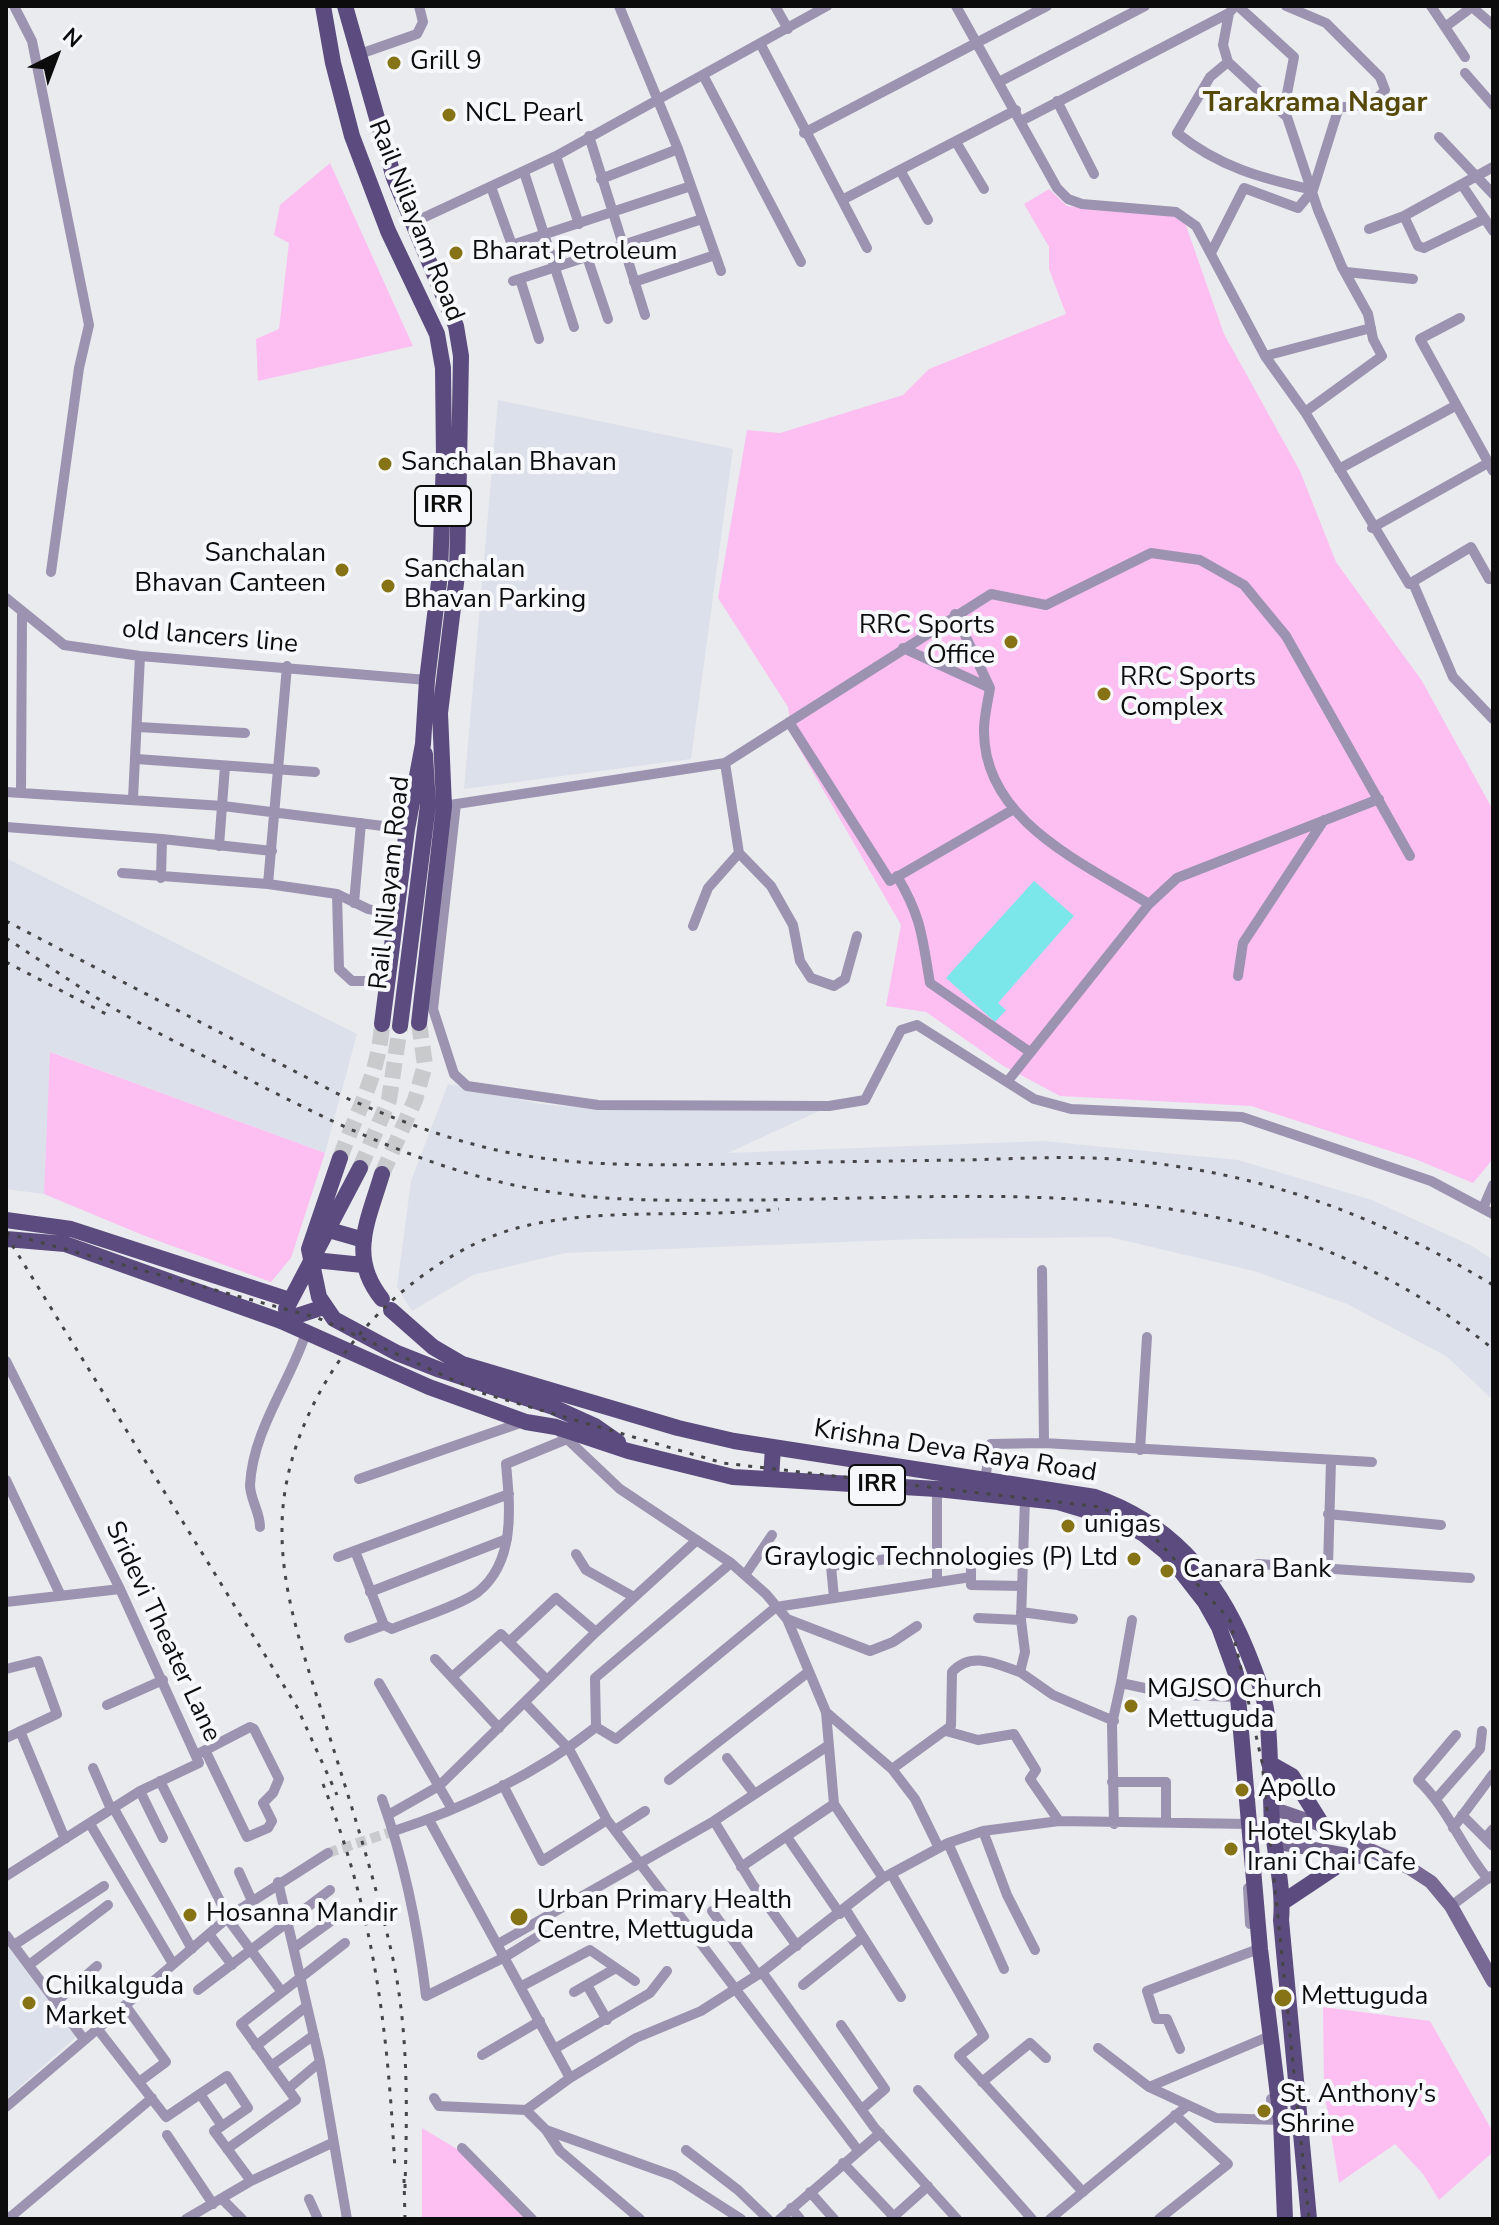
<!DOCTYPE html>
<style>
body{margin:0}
#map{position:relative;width:1499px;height:2225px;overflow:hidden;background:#e9ebee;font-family:"Nunito Sans",sans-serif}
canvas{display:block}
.frame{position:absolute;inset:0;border:8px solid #0c0c0d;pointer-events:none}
.north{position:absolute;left:16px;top:16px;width:80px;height:80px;-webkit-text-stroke:6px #f7f8fb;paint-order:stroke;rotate:42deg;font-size:22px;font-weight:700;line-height:32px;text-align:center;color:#0c0c0d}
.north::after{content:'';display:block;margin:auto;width:28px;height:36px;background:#0c0c0d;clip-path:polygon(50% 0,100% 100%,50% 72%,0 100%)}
</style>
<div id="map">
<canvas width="1499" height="2225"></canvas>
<div class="frame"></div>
<div class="north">N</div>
</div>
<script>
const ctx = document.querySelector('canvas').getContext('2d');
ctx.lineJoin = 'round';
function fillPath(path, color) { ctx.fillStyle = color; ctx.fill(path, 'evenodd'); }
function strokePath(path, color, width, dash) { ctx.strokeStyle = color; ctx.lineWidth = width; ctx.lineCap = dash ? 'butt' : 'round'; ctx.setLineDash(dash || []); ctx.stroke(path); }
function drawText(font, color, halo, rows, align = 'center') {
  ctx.font = font + ' "Nunito Sans",sans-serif'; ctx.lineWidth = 8; ctx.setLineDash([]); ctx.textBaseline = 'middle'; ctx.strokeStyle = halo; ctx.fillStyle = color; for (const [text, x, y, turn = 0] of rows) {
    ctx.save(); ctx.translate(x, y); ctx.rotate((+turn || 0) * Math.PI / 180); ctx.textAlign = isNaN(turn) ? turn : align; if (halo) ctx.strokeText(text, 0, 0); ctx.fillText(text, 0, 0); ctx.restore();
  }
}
const built = new Path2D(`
 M498 400 733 449 691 759 464 789Z
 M6 858 357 1034 325 1153 51 1052 44 1194 6 1189Z
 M448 1084 541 1104 600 1109 819 1111 728 1153 1043 1141 1238 1160 1372 1200 1472 1246 1493 1260V1400L1446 1356 1347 1304 1254 1271 1109 1237 920 1239 565 1253 473 1275 412 1311 397 1287 411 1181Z
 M6 1944 76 2037 6 2099Z`);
const green = new Path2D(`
 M330 163 413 346 258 381 256 339 279 329 289 243 274 235 280 205Z
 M1049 189 1067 206 1183 217 1224 334 1300 471 1336 562 1422 681 1493 810V1159L1473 1183 1415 1159 1251 1106 1060 1096 1002 1065 926 1012 886 1006 901 925 792 736 788 707 718 598 747 430 780 433 903 395 929 369 1066 314 1049 269V247L1024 204Z
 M50 1052 325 1153 291 1258 271 1282 145 1236 44 1194Z
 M1323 2007 1430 2021 1493 2132V2152L1439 2200 1423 2174 1395 2144 1339 2183 1324 2090Z
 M422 2128 462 2152 527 2219H422Z`);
const water = new Path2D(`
 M1034 881 1074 916 998 1003 1006 1010 995 1022 946 978Z`);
const streetTunnel = new Path2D(`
 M328 1853 394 1831`);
const primaryTunnel = new Path2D(`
 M340 1158C357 1112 379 1073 382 1024
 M360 1168 389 1100 400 1026
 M382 1174 415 1100 425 1065 419 1023`);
const street = new Path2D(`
 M14 6 32 41 89 325 79 368 51 572
 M619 6 678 149 721 271
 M775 6 788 29
 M956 6 1057 188 1068 199 1082 204 1176 212 1196 226 1265 356 1305 412 1409 584 1471 547 1489 579 1493 577
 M1238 6 1294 57 1285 104
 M1431 6 1465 57
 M1229 13 1223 45 1228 62 1287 117 1318 210 1342 267 1368 314 1373 339 1382 356 1305 412
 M1445 27 1472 7 1493 25
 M761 45 867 248
 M357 55 417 34 423 22 419 6
 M1228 62 1210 77 1177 133C1219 167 1261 178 1313 190
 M1465 73 1493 105
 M703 75 801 262
 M999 82 1145 6
 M1285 100C1314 104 1364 118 1385 90L1380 77 1326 23 1286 6
 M1057 101 1094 174
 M1021 121 1229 13 1235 6
 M804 133 1047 6
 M589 136 645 315
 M1439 137 1493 194
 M956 142 984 189
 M556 156 579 224
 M900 170 928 220
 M524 172 574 327
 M601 179 678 149
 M1462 185 1493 231
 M491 187 512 245 691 186
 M842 200 1016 110
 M1404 216 1418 246 1424 248 1484 219
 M412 223 556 156 827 6
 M1369 229 1404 216 1493 167
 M1212 251 1244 188 1298 208 1313 190 1339 107
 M587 257 608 319
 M1346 272 1413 279
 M520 279 539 339
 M513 281 702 219
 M634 282 715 255
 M1460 318 1420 339 1493 471
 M1265 356 1371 328
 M1339 469 1455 406
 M1372 528 1488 463
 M1413 583 1453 677 1493 719
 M6 598 64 645 140 656 427 680
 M955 614 990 688
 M903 648 990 688C988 701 984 716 984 730 983 821 1084 863 1149 904
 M789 722 890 881 1014 809
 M138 727 245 733
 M137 759 315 772
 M6 792 223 806 407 829
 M21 793 22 614
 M133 799 140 656
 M456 804 433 1009 454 1074 467 1086 598 1105 829 1106 865 1100 901 1030 917 1025 1034 1099 1071 1109 1242 1117 1431 1181 1493 1214
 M450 805 725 763 991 594 1046 605 1151 553 1200 560 1244 585 1286 636 1410 856
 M6 827 162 839
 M219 846 225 766
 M739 853 771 886 793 925 800 961 811 978 834 986 845 979 857 936
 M122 873 268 884 337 894 368 909 394 915
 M897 876C922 918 922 937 930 983L1030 1052
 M161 878 162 839 272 851
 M268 884 287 666
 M337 894 339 969 352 981H385
 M354 903 361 823
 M693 926 708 888 739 853 725 763
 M1238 976 1243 943 1324 820
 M1007 1082 1149 904 1177 878 1379 799
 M1483 1208 1493 1185
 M1042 1270 1044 1443
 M6 1361 120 1589 199 1763 140 1791 6 1876
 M560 1432 620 1489 731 1563 766 1594 787 1619 826 1712 834 1804 883 1878
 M1140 1450 1147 1337
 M359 1479 523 1422
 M985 1479 991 1444 1044 1443 1372 1462
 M6 1480 60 1594
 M1025 1498 1021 1620 1025 1652 1020 1672 1053 1695 1114 1721
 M1328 1514 1441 1525
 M260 1527C260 1512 250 1499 250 1485 253 1430 289 1384 306 1333
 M355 1551 384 1625
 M576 1554 586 1570 634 1597
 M338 1557 509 1494
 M1328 1566 1331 1461
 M745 1575 772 1535
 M971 1577V1561L1021 1559
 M1210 1580 1258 1564 1470 1578
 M937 1582V1489
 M370 1592 507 1539
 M834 1598 831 1566 936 1553
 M6 1602 120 1589
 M1021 1612 1073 1619
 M978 1618 1021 1620
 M787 1619 870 1651 893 1642 917 1626
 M1132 1620 1121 1683 1177 1695 1241 1697
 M349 1638 384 1625 392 1629C413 1620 461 1605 478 1592 516 1561 510 1507 506 1464L567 1439
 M510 1641 556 1598 596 1632
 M435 1659 499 1728
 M6 1669 38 1661 57 1714 6 1738
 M452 1677 501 1634 547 1680
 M379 1683 452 1809
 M525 1703 569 1749 607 1820 857 2149
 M107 1705 163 1680
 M826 1712 892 1769 915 1799 939 1848
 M596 1727 616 1739 776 1607 971 1577V1585L1022 1586
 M20 1731 65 1839
 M946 1731 978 1740 1014 1734 1036 1770 1030 1779 1059 1821
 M1456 1735 1418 1780C1448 1808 1461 1847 1488 1879
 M196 1755 250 1727 254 1729 279 1779 273 1793 263 1803 272 1821 268 1828 247 1837 205 1750
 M727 1758 753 1792
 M93 1768 111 1809
 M892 1769 951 1726 952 1672C972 1650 998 1665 1020 1672
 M669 1780 807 1673
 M160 1781 226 1913
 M1112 1782H1166V1822
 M503 1785 542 1861 607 1820
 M140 1791 163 1838
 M1437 1798 1480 1749 1482 1731
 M382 1799C405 1863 418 1928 426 1996L505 1957 542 1934
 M113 1807 192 1949
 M388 1815 439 1786 596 1632 697 1540
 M1462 1815 1493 1846
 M429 1820 570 2078
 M714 1821 753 1885 797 1946
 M90 1824 173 1964
 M1114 1824 1112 1724 1121 1683
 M1453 1828 1493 1774
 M615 1830 645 1811
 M394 1831C465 1808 538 1773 596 1727L595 1678 731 1563
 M983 1831 1007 1895 1035 1950
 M787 1837 840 1914
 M1485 1838 1493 1829
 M948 1843 1004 1969
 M741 1867 834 1804
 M239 1872 252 1901
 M892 1875 984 2036 959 2056 1083 2192
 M278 1882 320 2062 347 2219
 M1248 1888 1250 1924
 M1451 1906 1491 1876
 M846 1910 901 1997
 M712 1911 758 1975
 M227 1918 282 1992
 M209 1934 232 1965
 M6 1935 83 2038
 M498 1944 714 1821 826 1747
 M14 1945 104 1886
 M294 1948 338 1916
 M29 1965 108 1905
 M762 1972 874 2127 957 2219
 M587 1985 607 2020
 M803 1985 863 1937
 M522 1986 590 1950 635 1981
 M198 1990 330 1890
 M574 1992 616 1968
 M56 2002 97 1966
 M125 2005 166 2062 139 2082
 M841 2025 885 2089 862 2109
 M96 2027 166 2117 200 2094 222 2126 214 2131 251 2181
 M256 2046 307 2006
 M556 2048 650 1993 667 1971
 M1098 2048 1149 2087 1216 2118 1279 2120
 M1180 2049 1167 2019H1156L1147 1991 1253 1951
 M482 2055 540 2021
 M271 2066 314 2035
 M982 2082 1030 2043 1046 2058
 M1149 2087 1265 2038
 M288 2089 320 2062
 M918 2090 1032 2219
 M200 2094 227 2076 248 2108 222 2126
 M434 2098 439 2106 526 2110 570 2078 636 2038 701 2011 762 1972 883 1878 948 1843 983 1831 1059 1821 1250 1824
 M1271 2099 1273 2120
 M6 2107 231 1915 328 1853
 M526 2110 546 2130 560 2151 640 2219
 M546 2130 674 2176 741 2219
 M167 2135 213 2204
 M462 2148 532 2219
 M227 2149 296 2100 241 2024 345 1943
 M686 2150 738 2190 768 2219
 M843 2163 896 2219
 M810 2192 834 2219
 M222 2199 242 2219
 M309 2199 318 2219
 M791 2208 800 2219
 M8 2219 152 2098
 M186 2219 251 2181 332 2143
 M780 2219 880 2133
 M891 2219 928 2186
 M1050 2219 1187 2106
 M1159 2219 1228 2164 1175 2115`);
const secondary = new Path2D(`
 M1272 1808 1359 1838 1370 1850 1408 1867 1431 1882 1451 1906 1493 1981
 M1274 1842 1359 1857`);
const primary = new Path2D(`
 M323 6 333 63 352 136 388 231 437 334 443 368 444 459 440 574 427 680 423 744 407 829 382 1024
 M345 6 394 178 456 326 461 356 457 575 440 713 444 806 419 1023
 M400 1026 428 805 425 754
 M340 1158 309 1249 319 1297 334 1319 397 1353 440 1370 553 1407 595 1426 618 1442
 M382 1174C368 1221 348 1257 382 1299
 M6 1220 71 1229 290 1300
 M329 1230 364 1240
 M6 1239 65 1244 281 1321 429 1387 526 1422 556 1427 628 1451 733 1477 937 1489 1058 1502 1122 1521 1145 1535 1166 1552 1205 1602 1219 1627 1236 1674 1260 1949 1281 2120 1285 2219
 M314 1260 363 1265
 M286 1309 360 1168
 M391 1310 433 1347 462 1364 678 1428 734 1441 1095 1497C1171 1523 1218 1579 1247 1651 1255 1671 1264 1693 1267 1715 1271 1751 1270 1788 1272 1824 1275 1856 1284 1888 1281 1920L1309 2219
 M281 1321 324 1307
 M771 1479 773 1447
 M1269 1763 1292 1776 1323 1826
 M1283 1902 1352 1856`);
const rail = new Path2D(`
 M6 921 344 1097C392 1118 441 1137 492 1149 572 1168 657 1165 739 1164 813 1162 888 1161 962 1160 1016 1159 1071 1155 1125 1160 1263 1173 1375 1214 1493 1285
 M6 938C46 964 85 992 127 1016 166 1038 207 1057 246 1078 350 1132 456 1182 574 1195 634 1202 696 1200 757 1200 1027 1197 1268 1167 1493 1349
 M6 962 106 1014
 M6 1233 318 1318 482 1393 723 1463 1100 1507 1146 1528 1230 1620 1262 1762 1309 2219
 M6 1235 297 1707 337 1795
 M323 1784C375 1916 388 2031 395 2171
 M404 2179 405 2219
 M405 2188C407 2111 409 2036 393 1959 375 1878 349 1798 324 1719 305 1658 281 1593 282 1528 282 1456 318 1380 366 1327 404 1284 461 1243 517 1228 601 1206 693 1219 779 1209`);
const markers = [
 [394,63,8,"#857315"],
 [449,115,8,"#857315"],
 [456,253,8,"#857315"],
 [385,464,8,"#857315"],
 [342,570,8,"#857315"],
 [388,586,8,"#857315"],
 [1011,642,8,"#857315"],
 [1104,694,8,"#857315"],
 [1068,1526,8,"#857315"],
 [1134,1559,8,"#857315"],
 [1167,1571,8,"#857315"],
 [1131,1706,8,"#857315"],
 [1242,1790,8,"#857315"],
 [1231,1849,8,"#857315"],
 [190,1915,8,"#857315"],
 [519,1917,10,"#857315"],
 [1283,1998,10,"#857315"],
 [29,2003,8,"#857315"],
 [1264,2111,8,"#857315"]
];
const shields = [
 [443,506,56],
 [877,1485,56]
];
const shieldNames = [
 ["IRR",443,506],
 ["IRR",877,1485]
];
const poiNames = [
 ["Grill 9",410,63],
 ["NCL Pearl",465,115],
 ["Bharat Petroleum",472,253],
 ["Sanchalan Bhavan",401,464],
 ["Sanchalan",326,555,"right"],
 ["Bhavan Canteen",326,585,"right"],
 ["Sanchalan",404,571],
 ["Bhavan Parking",404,601],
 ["RRC Sports",995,627,"right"],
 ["Office",995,657,"right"],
 ["RRC Sports",1120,679],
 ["Complex",1120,709],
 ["unigas",1084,1526],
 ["Graylogic Technologies (P) Ltd",1118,1559,"right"],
 ["Canara Bank",1183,1571],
 ["MGJSO Church",1147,1691],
 ["Mettuguda",1147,1721],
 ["Apollo",1258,1790],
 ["Hotel Skylab",1247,1834],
 ["Irani Chai Cafe",1247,1864],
 ["Urban Primary Health",537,1902],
 ["Centre, Mettuguda",537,1932],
 ["Hosanna Mandir",206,1915],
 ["Chilkalguda",45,1988],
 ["Market",45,2018],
 ["Mettuguda",1301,1998],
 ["St. Anthony's",1280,2096],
 ["Shrine",1280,2126]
];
const streetNames = [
 ["Rail Nilayam Road",415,221,68],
 ["old lancers line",210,638,5],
 ["Rail Nilayam Road",391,883,-84],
 ["Krishna Deva Raya Road",955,1452,9],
 ["Sridevi Theater Lane",162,1632,65]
];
const neighbourhoodNames = [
 ["Tarakrama Nagar",1315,104]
];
fillPath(built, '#dce0ea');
fillPath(green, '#fdbff2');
fillPath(water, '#7ce7eb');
strokePath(streetTunnel, '#c8cacc', 10, [10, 5]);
strokePath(primaryTunnel, '#c8cacc', 16, [16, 8]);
strokePath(street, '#9c93b1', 10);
strokePath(secondary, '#776994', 14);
strokePath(primary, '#5c4b7e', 16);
strokePath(rail, '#454547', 3, [4, 8]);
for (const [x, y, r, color] of markers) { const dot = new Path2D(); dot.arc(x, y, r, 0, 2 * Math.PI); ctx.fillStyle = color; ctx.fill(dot); strokePath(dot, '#f7f8fb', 3); }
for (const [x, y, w] of shields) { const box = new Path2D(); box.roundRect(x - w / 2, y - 20, w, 40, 6); ctx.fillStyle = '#f7f8fb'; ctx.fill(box); strokePath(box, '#0c0c0d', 2); }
drawText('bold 24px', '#0c0c0d', null, shieldNames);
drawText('26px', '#0c0c0d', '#f7f8fb', poiNames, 'left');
drawText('26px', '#0c0c0d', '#f7f8fb', streetNames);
drawText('bold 28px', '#554908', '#f7f8fb', neighbourhoodNames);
</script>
